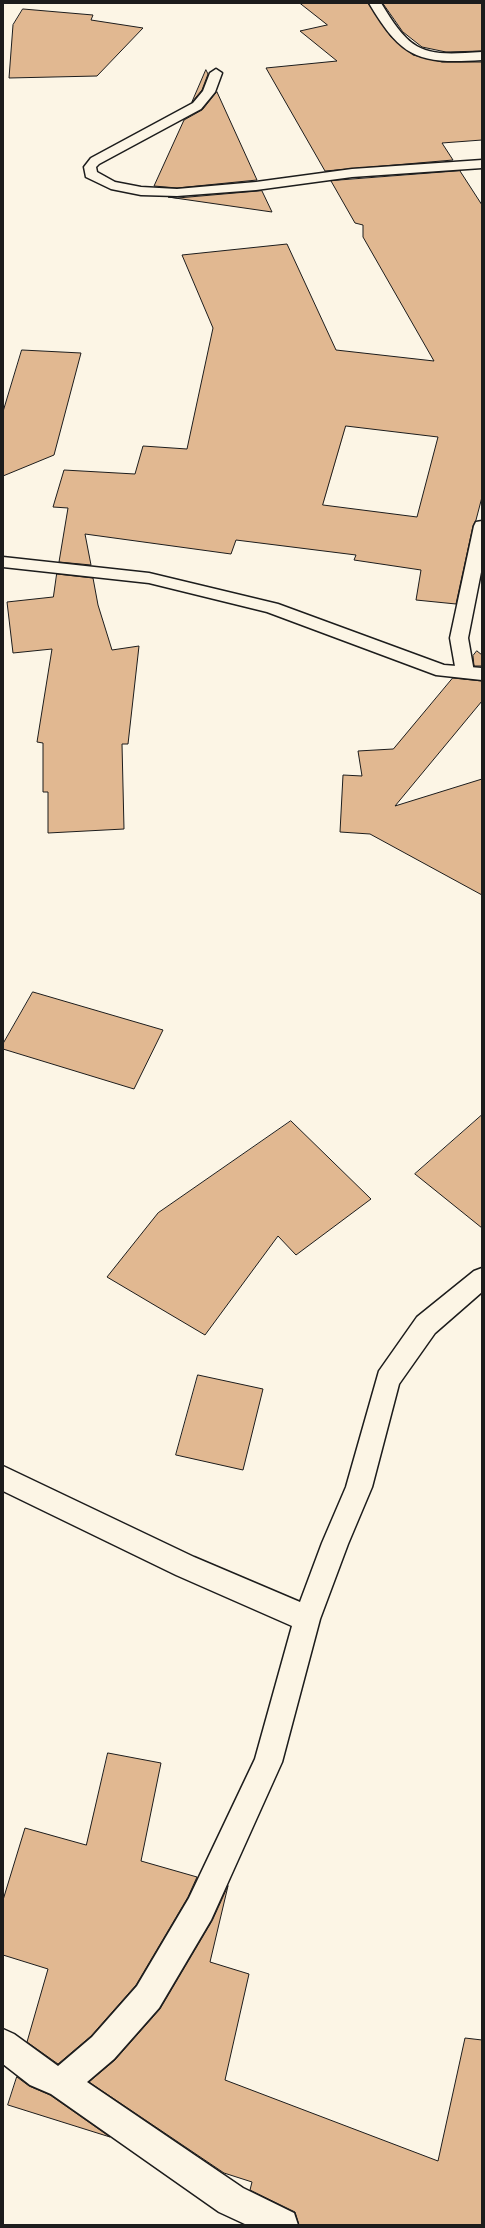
<!DOCTYPE html>
<style>
body{margin:0}
#map{position:relative;width:485px;height:2228px;overflow:hidden;background:#fcf5e5;font-family:Caveat,sans-serif}
canvas{display:block}
.frame{position:absolute;inset:0;border:4px solid #1c1c1c;pointer-events:none}
</style>
<div id="map">
<canvas width="485" height="2228"></canvas>
<div class="frame"></div>
</div>
<script>
const ctx = document.querySelector('canvas').getContext('2d');
ctx.lineJoin = 'round';
function fillPath(path, color) { ctx.fillStyle = color; ctx.fill(path, 'evenodd'); }
function strokePath(path, color, width, dash) { ctx.strokeStyle = color; ctx.lineWidth = width; ctx.lineCap = dash ? 'butt' : 'round'; ctx.setLineDash(dash || []); ctx.stroke(path); }
const building = new Path2D(`
 M300 3H368L391 37 413 55 442 62H482V140L442 143 453 160 325 171 266 68 337 61 300 31 327 25Z
 M383 3H482V51L446 52 422 47 403 32Z
 M23 9 93 15 91 20 143 28 97 76 9 78 13 25Z
 M206 70 208 74 202 90 192 102Z
 M217 92 257 180 177 188 154 186 184 120 202 110Z
 M460 171 482 205V497L476 520 473 526 456 604 416 600 421 570 354 560 356 555 236 540 231 554 85 534 91 565 59 562 68 508 53 507 64 470 135 474 143 446 187 449 213 328 182 255 287 244 336 350 434 361 363 237V225L355 223 331 181ZM346 426 438 437 417 517 323 505Z
 M262 191 272 212 168 197 177 198Z
 M22 350 81 353 54 455 3 476V412Z
 M57 574 93 578 98 605 112 650 139 646 128 744H122L124 829 48 833V792H43V743L37 742 52 649 13 653 7 602 53 597Z
 M477 651 482 655V666H474L473 656Z
 M453 678 482 681V701L395 806 482 779V895L370 834 340 832 343 775 362 776 358 751 393 749Z
 M33 992 163 1030 134 1089 3 1049V1044Z
 M482 1115V1228L415 1174Z
 M291 1121 371 1199 296 1255 278 1236 205 1335 107 1277 158 1213Z
 M198 1375 263 1389 243 1470 176 1455Z
 M108 1753 161 1763 141 1861 197 1877 188 1897 136 1985 91 2036 58 2064 27 2042 48 1969 3 1955V1900L25 1828 86 1845Z
 M228 1886 210 1962 249 1974 225 2080 438 2161 465 2038 482 2040V2225H299L295 2212 250 2190 252 2182 224 2173 89 2082 115 2060 160 2009 212 1921Z
 M17 2077 29 2086 50 2095 110 2137 8 2105Z`);
const minor = new Path2D(`
 M369 3H381C412 55 424 56 482 52V60C419 64 402 59 369 3Z
 M216 69 222 73 215 92 201 109 99 164 96 167 97 172 115 182 141 187 177 189 256 182 352 169 482 160V168L352 177 256 190 177 196 141 195 111 189 86 177 84 167 91 158 193 103 203 91 210 73Z
 M482 521V567L468 638 474 672 471 676 465 678 459 676 456 672 450 638 474 526 476 522Z
 M482 1268V1292L435 1333 399 1384 372 1487 348 1544 320 1619 282 1762 211 1920 159 2008 114 2059 87 2082 243 2188 294 2213 298 2225H247L219 2212 51 2094 30 2085 3 2064V2029L14 2034 58 2066 92 2037 137 1986 189 1898 255 1759 292 1626 176 1575 3 1491V1466L194 1557 300 1602 322 1543 346 1487 379 1371 417 1317 474 1271Z`);
const tertiary = new Path2D(`
 M3 557 149 573 278 604 444 665 482 668V680L436 675 267 612 149 583 3 567Z`);
fillPath(building, '#e1b891');
strokePath(building, '#1c1c1c', 1);
strokePath(minor, '#1c1c1c', 3);
strokePath(tertiary, '#1c1c1c', 3);
fillPath(minor, '#fcf5e5');
fillPath(tertiary, '#fcf5e5');
</script>
